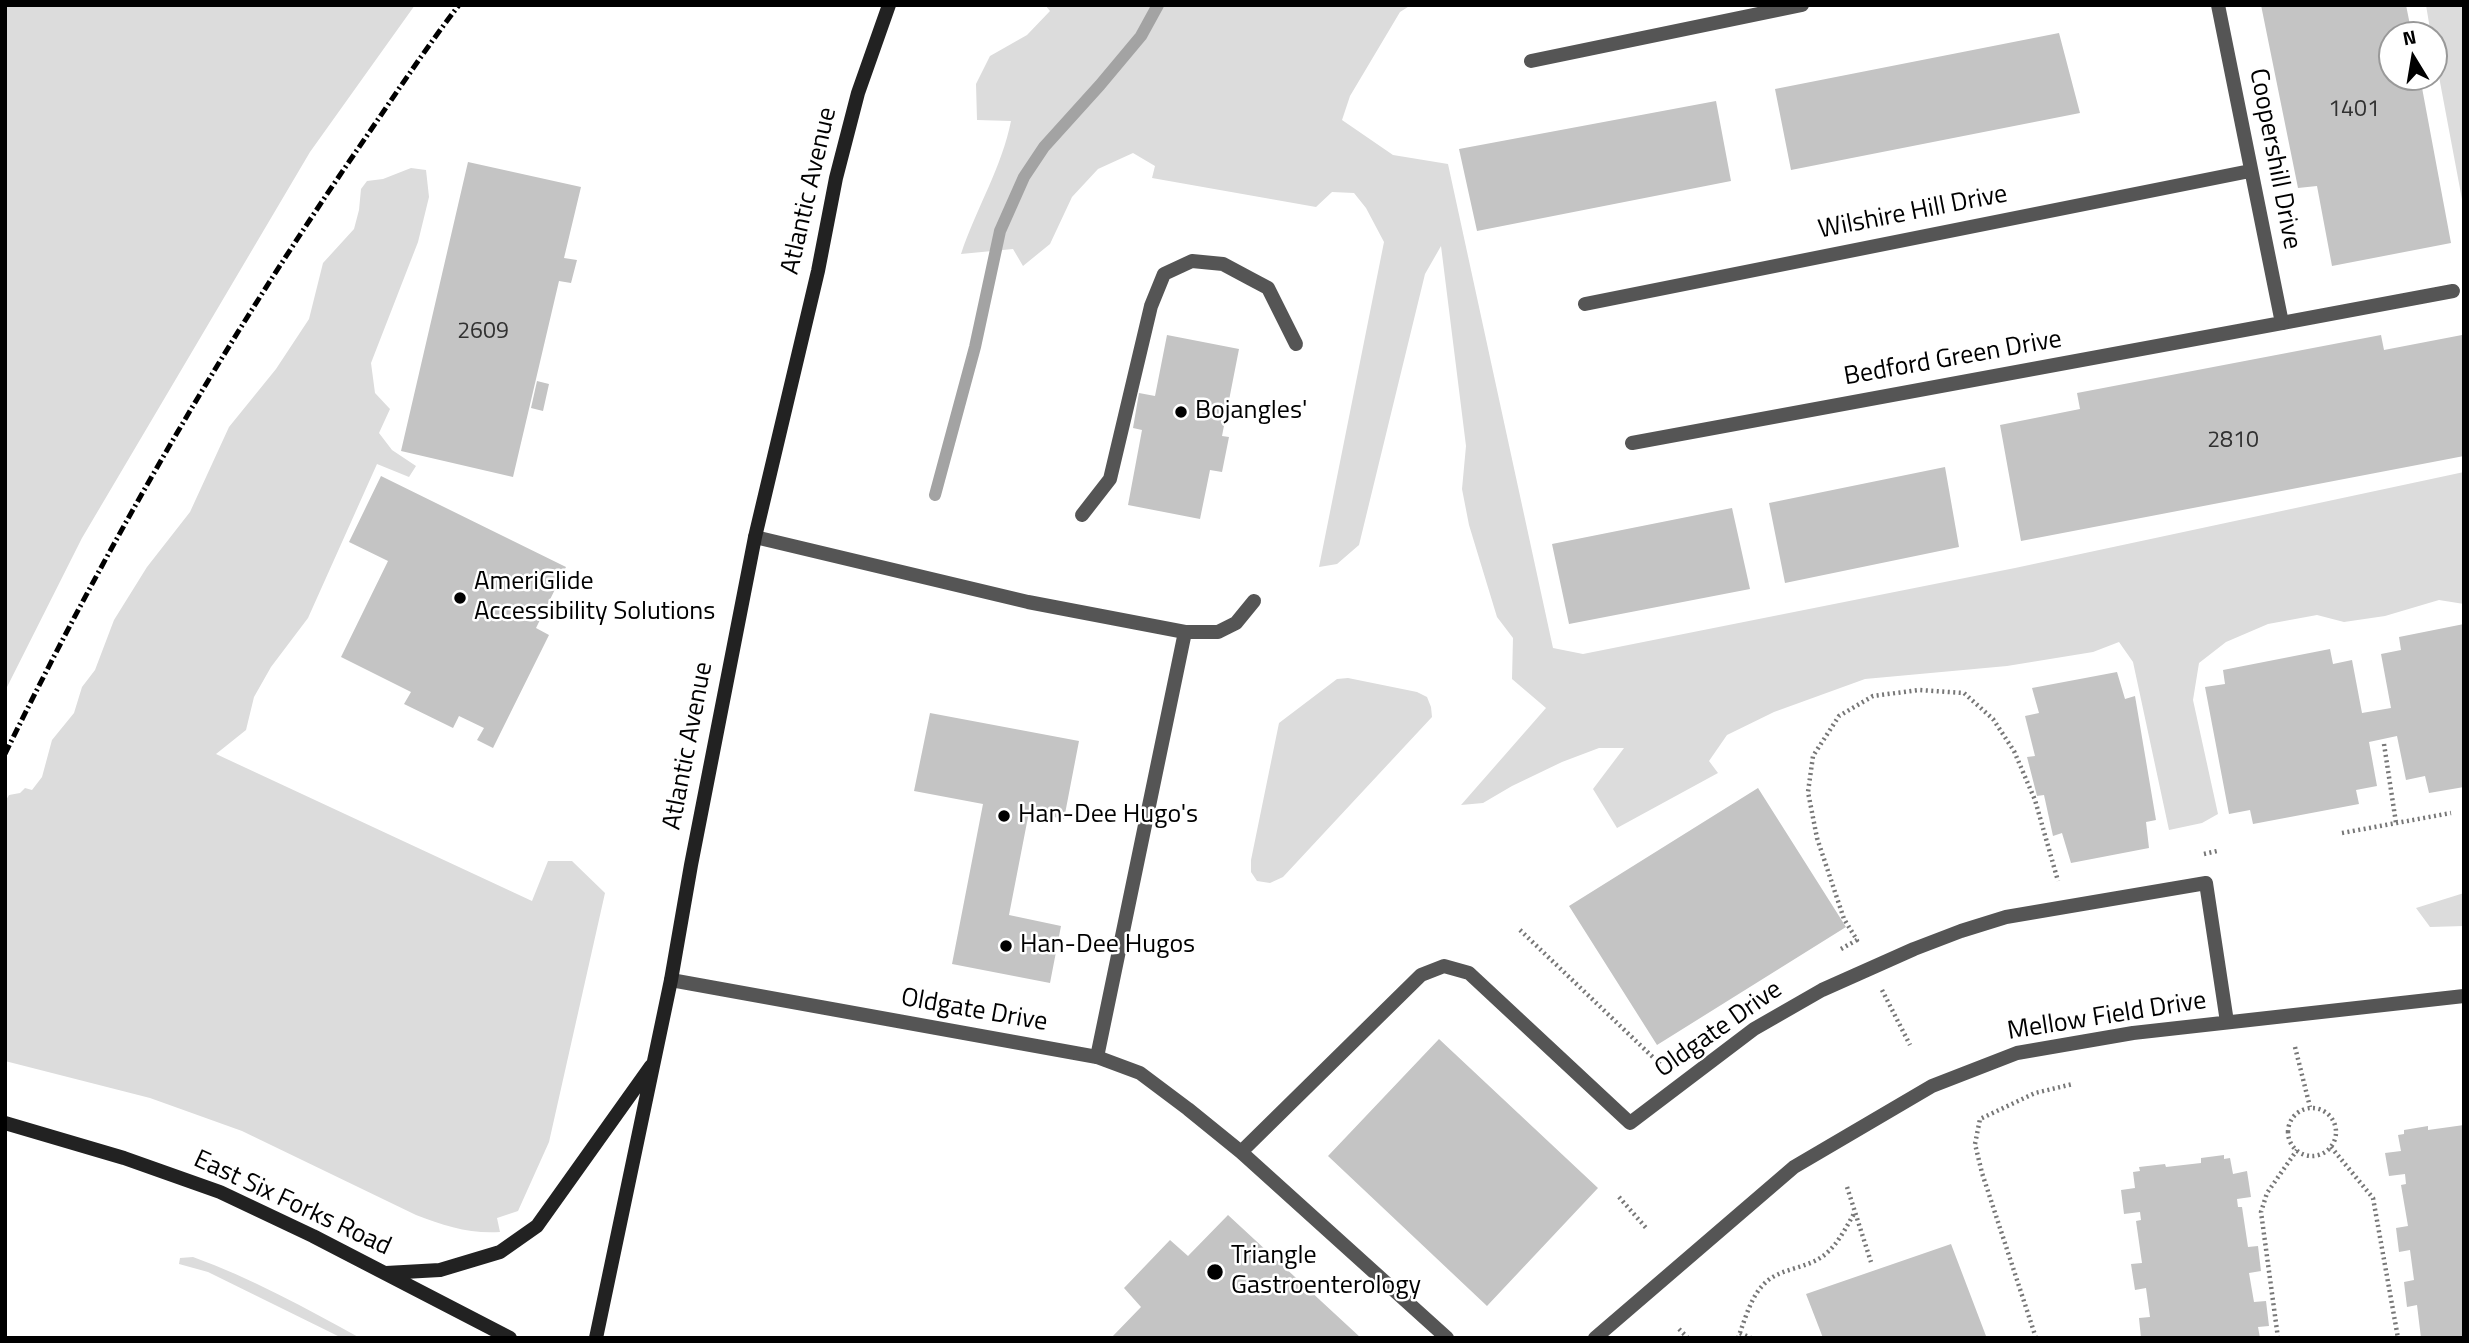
<!DOCTYPE html>
<style>
body{margin:0}
#map{position:relative;width:2469px;height:1343px;overflow:hidden;background:#fff;font-family:"Titillium Web",sans-serif}
canvas{display:block}
.frame{position:absolute;inset:0;border:7px solid #000;pointer-events:none}
.north{position:absolute;left:2378px;top:21px;width:70px;height:70px;box-sizing:border-box;background:#fff;border:2px solid #999;border-radius:50%;rotate:349deg;font-size:19px;font-weight:700;line-height:28px;text-align:center;color:#000}
.north::after{content:'';display:block;margin:auto;width:24px;height:32px;background:#000;clip-path:polygon(50% 0,100% 100%,50% 72%,0 100%)}
</style>
<div id="map">
<canvas width="2469" height="1343"></canvas>
<div class="frame"></div>
<div class="north">N</div>
</div>
<script>
const ctx = document.querySelector('canvas').getContext('2d');
ctx.lineJoin = 'round';
function fillPath(path, color) { ctx.fillStyle = color; ctx.fill(path, 'evenodd'); }
function strokePath(path, color, width, dash) { ctx.strokeStyle = color; ctx.lineWidth = width; ctx.lineCap = dash ? 'butt' : 'round'; ctx.setLineDash(dash || []); ctx.stroke(path); }
function drawText(font, color, halo, rows, align = 'center') {
  ctx.font = font + ' "Titillium Web",sans-serif'; ctx.lineWidth = 5; ctx.setLineDash([]); ctx.textBaseline = 'middle'; ctx.strokeStyle = halo; ctx.fillStyle = color; for (const [text, x, y, turn = 0] of rows) {
    ctx.save(); ctx.translate(x, y); ctx.rotate((+turn || 0) * Math.PI / 180); ctx.textAlign = isNaN(turn) ? turn : align; if (halo) ctx.strokeText(text, 0, 0); ctx.fillText(text, 0, 0); ctx.restore();
  }
}
const green = new Path2D(`
 M5 5H415L310 152 82 538 5 691Z
 M1045 5H1411L1400 12 1350 96 1342 120 1393 155 1448 164 1553 648 1583 654 2015 568 2464 472V604L2439 600 2385 616 2344 622 2317 615 2268 624 2226 642 2199 663 2193 700 2218 814 2202 823 2169 830 2133 662 2119 642 2093 652 2007 666 1865 679 1774 712 1727 735 1709 761 1718 773 1617 828 1593 789 1624 748H1599L1562 762 1512 786 1483 803 1461 805 1546 708 1512 679 1513 638 1497 617 1469 525 1462 489 1466 446 1441 246 1425 274 1359 545 1337 564 1319 567 1384 242 1366 208 1354 193 1332 192 1316 207 1152 178 1155 166 1133 153 1098 169 1072 197 1050 244 1023 266 1013 249 961 254C976 209 1002 167 1011 121L977 120 976 84 990 56 1027 35 1050 11Z
 M2426 5H2464V210L2434 50V35H2431Z
 M411 168 426 170 429 197 418 242 371 363 375 393 390 409 379 433 392 450 416 466 409 477 377 464 308 618 271 667 254 697 246 730 216 754 532 901 548 861H572L605 893 549 1142 518 1211 497 1218 500 1232C470 1234 444 1226 416 1215L242 1131 150 1098 5 1061V802L9 795 20 793 25 788 32 790 42 777 52 740 74 713 82 687 95 670 114 620 147 567 190 512 229 427 276 369 309 319 323 263 354 229 359 210 361 189 367 181 383 179Z
 M1348 678 1417 692 1427 697 1431 707 1432 717 1283 877 1270 883 1257 881 1251 872V860L1279 723 1337 679Z
 M2464 893V926L2430 927 2416 908Z
 M193 1257C251 1278 306 1308 360 1338H342L208 1272 179 1264 180 1258Z`);
const stream = new Path2D(`
 M935 495 975 347 1000 231 1024 177 1044 147 1100 85 1141 36 1158 5`);
const building = new Path2D(`
 M2261 5H2406L2412 35H2392V77H2420L2451 243 2332 266 2317 186 2298 188Z
 M2059 33 2080 113 1791 170 1775 89Z
 M1716 101 1731 181 1477 231 1459 149Z
 M468 162 581 187 564 258 577 260 571 283 559 281 513 477 401 451Z
 M1167 335 1239 349 1222 436 1229 437 1222 472 1210 470 1200 519 1128 505 1142 430 1133 428 1139 393 1155 396Z
 M2381 335 2384 350 2462 335 2464 456 2021 541 2000 425 2080 409 2077 393Z
 M537 381 549 384 543 411 531 408Z
 M1945 467 1959 547 1785 583 1769 503Z
 M381 476 566 567 536 628 549 635 493 748 477 740 484 728 459 716 453 728 404 704 411 692 341 657 388 561 349 542Z
 M1732 508 1750 589 1569 624 1552 544Z
 M2464 624V787L2429 793 2425 776 2406 780 2397 736 2369 742 2377 786 2356 790 2359 804 2253 824 2250 810 2229 814 2205 687 2225 684 2223 670 2330 649 2333 664 2352 660 2362 713 2391 708 2381 654 2401 650 2399 637Z
 M2117 672 2125 699 2135 696 2156 820 2146 822 2149 848 2071 863 2062 833 2053 836 2044 795 2037 796 2027 757 2035 756 2025 716 2039 713 2032 688Z
 M930 713 1079 741 1064 819 1029 812 1009 915 1061 926 1050 983 952 964 983 804 914 791Z
 M1758 788 1846 927 1657 1045 1569 906Z
 M1439 1039 1598 1188 1487 1306 1328 1156Z
 M2464 1125V1338H2421L2417 1305 2407 1307 2404 1282 2414 1280 2410 1250 2399 1252 2396 1228 2408 1226 2401 1185 2406 1184 2405 1174 2389 1176 2385 1153 2401 1151 2398 1135 2404 1134V1130L2428 1126V1130Z
 M2224 1155V1159L2230 1158 2233 1174 2247 1171 2251 1197 2237 1199 2238 1207H2242L2248 1247 2258 1246 2261 1271 2249 1273 2254 1302 2266 1301 2269 1326 2258 1327 2260 1338H2141L2139 1318 2150 1317 2146 1288 2135 1290 2131 1264 2142 1263 2136 1221 2141 1220 2140 1212 2124 1214 2121 1190 2135 1188 2133 1172 2140 1171 2139 1167 2165 1164 2166 1167 2201 1163V1158Z
 M1228 1215 1361 1338H1111L1141 1307 1124 1288 1170 1240 1188 1256Z
 M1951 1244 1986 1336 1823 1338 1806 1294Z`);
const path = new Path2D(`
 M2384 744 2396 823
 M2342 833 2451 813
 M2204 854 2217 851
 M1520 930 1660 1064
 M1841 949 1857 940 1844 919 1817 838 1808 792 1813 756 1839 716 1873 696 1919 690 1964 693 1993 719 2014 751 2035 800 2058 881
 M1882 990 1910 1045
 M2295 1047 2310 1107
 M2288 1132a24 24 0 1 1 48 0a24 24 0 1 1-48 0Z
 M2331 1147 2373 1198 2398 1338
 M1847 1187 1871 1262
 M1619 1197 1647 1229
 M1679 1329 1688 1338
 M1740 1333 1751 1338
 M1738 1338C1745 1320 1750 1298 1764 1284 1779 1268 1806 1269 1823 1256 1838 1245 1846 1227 1855 1212
 M2036 1338 1982 1173 1975 1144 1980 1119 2035 1093 2073 1084
 M2278 1338 2261 1212 2267 1193 2297 1150`);
const service = new Path2D(`
 M2282 323 2453 291
 M1082 515 1110 479 1151 306 1164 274 1192 261 1223 264 1251 279 1268 288 1296 344
 M755 537 1028 602 1185 632H1218L1236 623 1254 601
 M1097 1057 1185 632`);
const minor = new Path2D(`
 M1531 61 1802 5
 M1585 304 2250 171
 M1632 443 2282 323 2218 5
 M671 980 1097 1057 1140 1073 1188 1109 1241 1152 1447 1338
 M1241 1152 1421 975 1444 966 1469 973 1630 1123 1754 1029 1822 990 1914 949 1961 931 2006 917 2206 883 2227 1022
 M1595 1338 1794 1167 1932 1086 2017 1053 2133 1033 2464 996`);
const secondary = new Path2D(`
 M5 1123 124 1158 220 1192 313 1236 510 1338
 M386 1273 440 1270 500 1252 537 1226 651 1066
 M596 1338 671 980 691 865 755 537 818 271 836 178 858 93 889 5`);
const rail = new Path2D(`
 M5 754C107 545 223 345 355 153 389 104 422 53 459 5`);
const markers = [
 [1181,412,7,"#000"],
 [460,598,7,"#000"],
 [1004,816,7,"#000"],
 [1006,946,7,"#000"],
 [1215,1272,9,"#000"]
];
const numberNames = [
 ["1401",2354,110],
 ["2609",483,332],
 ["2810",2233,441]
];
const streetNames = [
 ["Coopershill Drive",2274,159,79],
 ["Atlantic Avenue",810,191,-77],
 ["Wilshire Hill Drive",1913,213,-11],
 ["Bedford Green Drive",1953,359,-10],
 ["Atlantic Avenue",689,746,-79],
 ["Oldgate Drive",974,1011,10],
 ["Mellow Field Drive",2107,1017,-9],
 ["Oldgate Drive",1719,1030,-35],
 ["East Six Forks Road",292,1204,25]
];
const poiNames = [
 ["Bojangles'",1195,412],
 ["AmeriGlide",474,583],
 ["Accessibility Solutions",474,613],
 ["Han-Dee Hugo's",1018,816],
 ["Han-Dee Hugos",1020,946],
 ["Triangle",1231,1257],
 ["Gastroenterology",1231,1287]
];
fillPath(green, '#dcdcdc');
strokePath(stream, '#a3a3a3', 12);
fillPath(building, '#c4c4c4');
strokePath(path, '#777', 4.5, [2, 3.5]);
strokePath(service, '#555', 14);
strokePath(minor, '#555', 14);
strokePath(secondary, '#222', 14);
strokePath(rail, '#000', 5, [10, 3.5, 2, 3.5]);
for (const [x, y, r, color] of markers) { const dot = new Path2D(); dot.arc(x, y, r, 0, 2 * Math.PI); ctx.fillStyle = color; ctx.fill(dot); strokePath(dot, '#fff', 2.5); }
drawText('23px', '#313131', null, numberNames);
drawText('26px', '#000', '#fff', streetNames);
drawText('26px', '#000', '#fff', poiNames, 'left');
</script>
